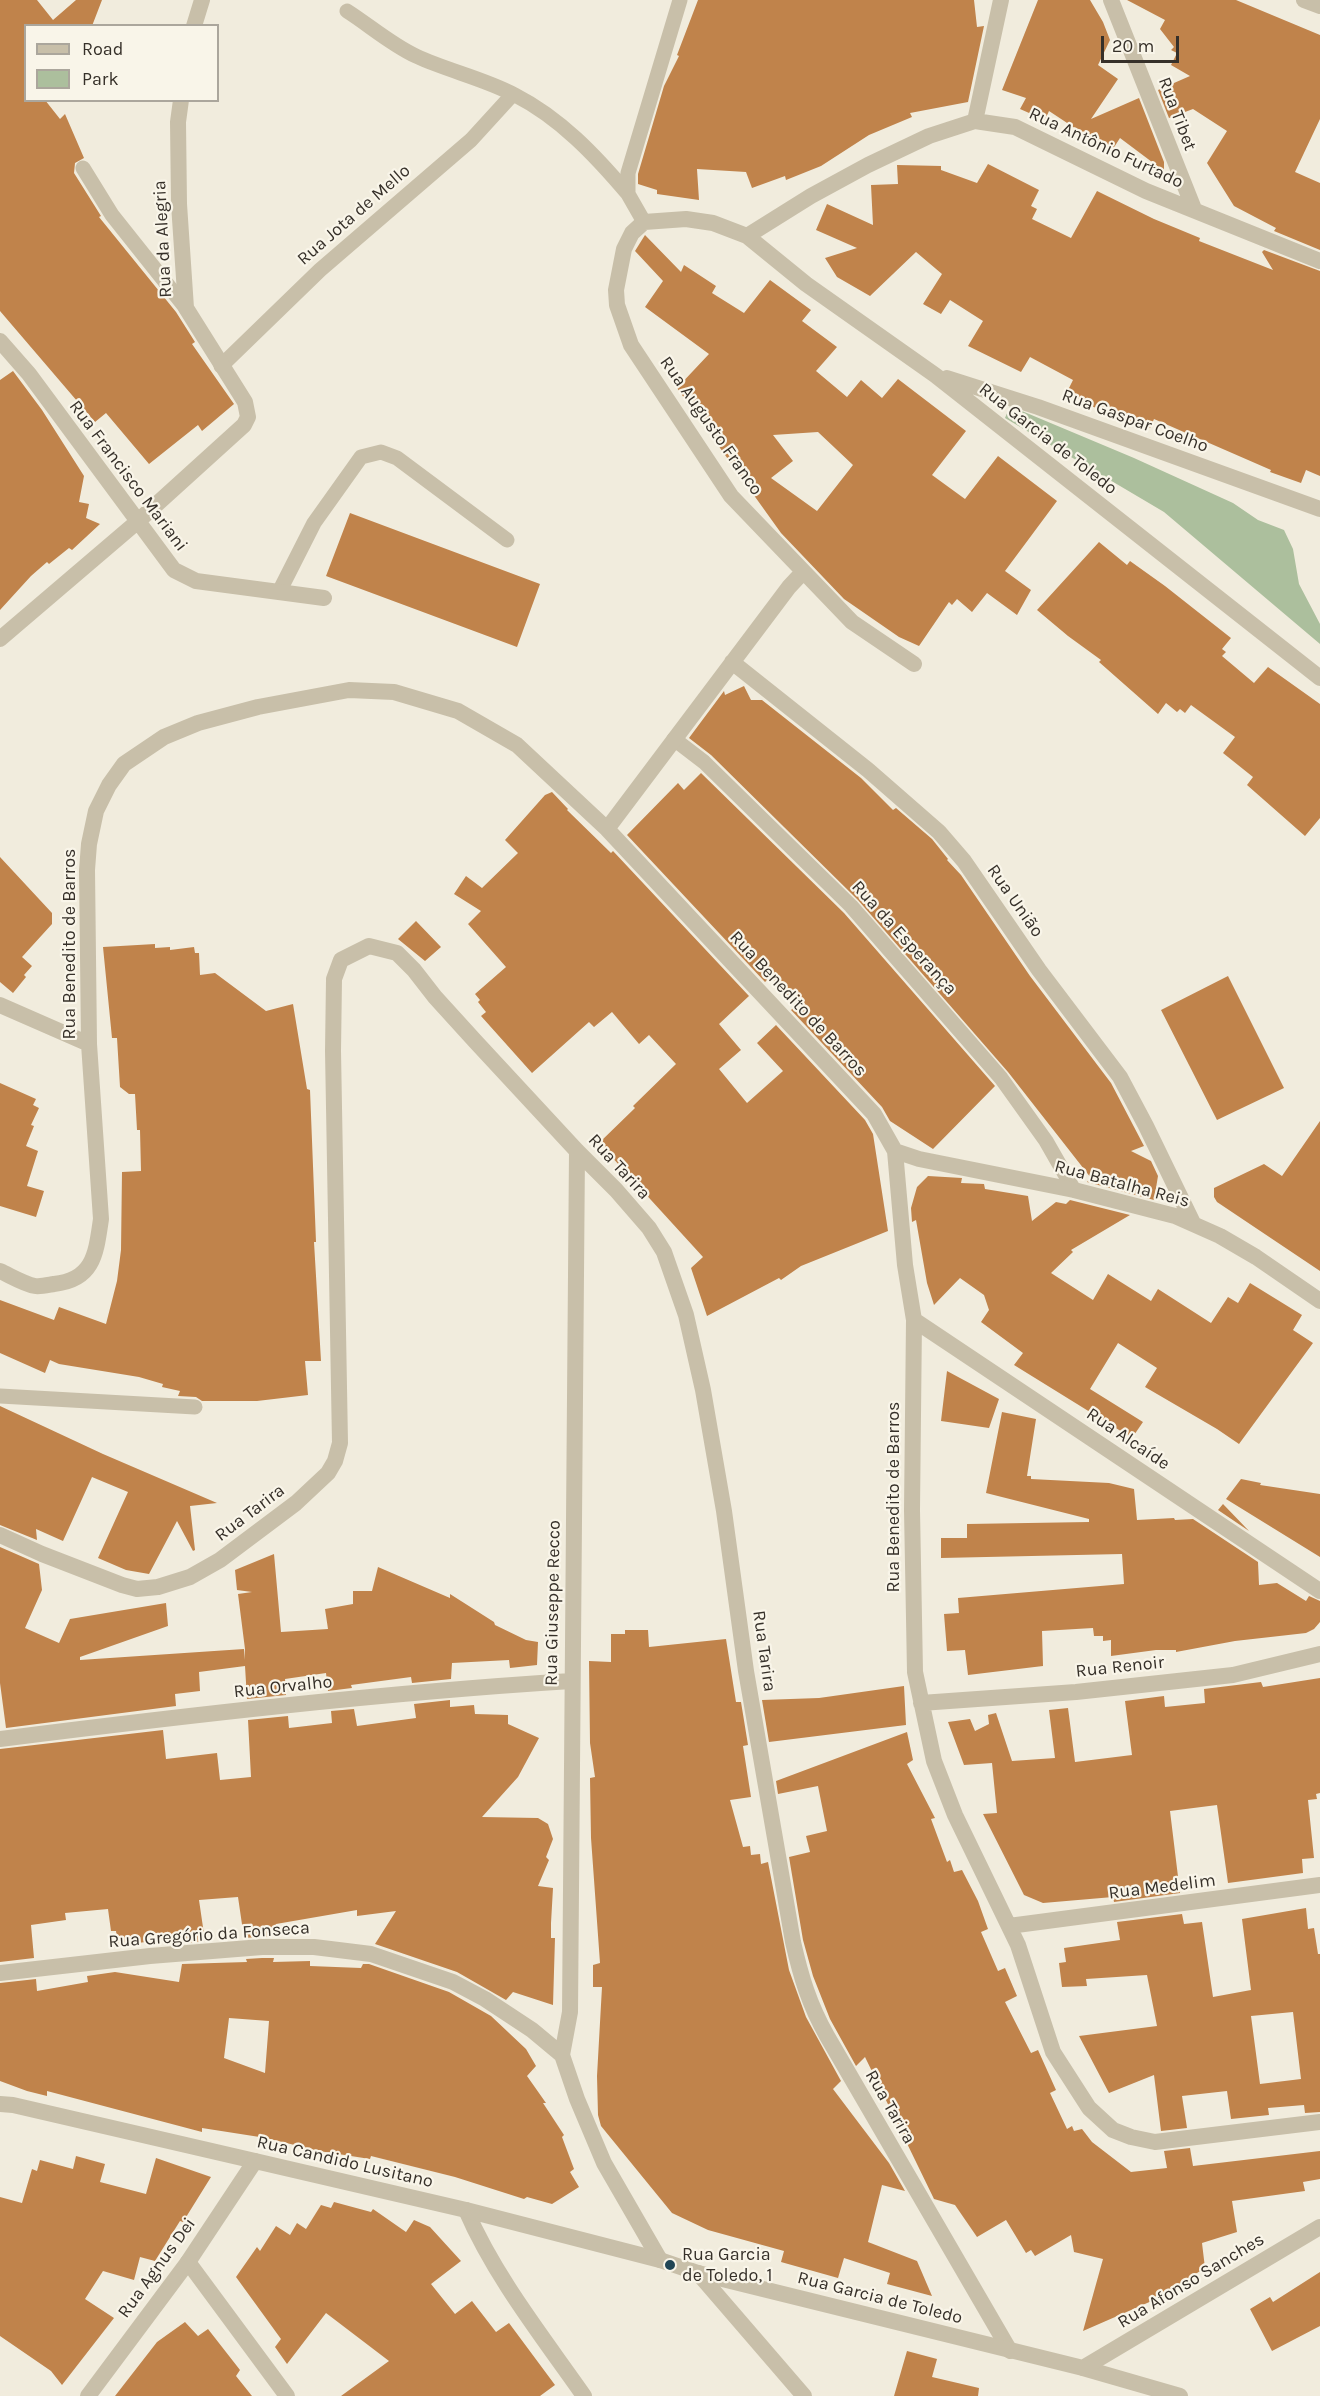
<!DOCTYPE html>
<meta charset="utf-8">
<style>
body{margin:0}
#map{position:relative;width:1320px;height:2396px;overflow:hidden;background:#f1ecdd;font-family:Karla,sans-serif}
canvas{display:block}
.legend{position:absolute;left:24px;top:24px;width:195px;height:78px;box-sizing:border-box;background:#f9f5e9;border:2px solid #aba69c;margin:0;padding:8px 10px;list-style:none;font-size:18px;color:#363029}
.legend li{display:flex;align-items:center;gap:12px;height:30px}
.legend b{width:30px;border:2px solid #aba69c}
.scale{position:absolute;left:1101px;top:36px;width:78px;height:27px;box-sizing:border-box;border:3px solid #363029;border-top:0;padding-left:8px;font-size:18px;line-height:21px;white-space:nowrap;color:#363029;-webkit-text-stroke:4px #f9f5e9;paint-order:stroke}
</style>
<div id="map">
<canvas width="1320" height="2396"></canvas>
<ul class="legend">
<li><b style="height:8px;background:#c8bfa9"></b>Road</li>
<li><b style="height:16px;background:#acbf9d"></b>Park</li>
</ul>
<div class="scale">20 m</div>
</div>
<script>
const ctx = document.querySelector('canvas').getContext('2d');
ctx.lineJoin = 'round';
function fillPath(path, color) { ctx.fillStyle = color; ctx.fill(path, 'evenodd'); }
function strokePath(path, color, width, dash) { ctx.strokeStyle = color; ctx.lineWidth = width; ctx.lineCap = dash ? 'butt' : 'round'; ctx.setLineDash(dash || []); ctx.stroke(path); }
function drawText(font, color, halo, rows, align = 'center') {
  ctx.font = font + ' Karla,sans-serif'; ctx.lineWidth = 4.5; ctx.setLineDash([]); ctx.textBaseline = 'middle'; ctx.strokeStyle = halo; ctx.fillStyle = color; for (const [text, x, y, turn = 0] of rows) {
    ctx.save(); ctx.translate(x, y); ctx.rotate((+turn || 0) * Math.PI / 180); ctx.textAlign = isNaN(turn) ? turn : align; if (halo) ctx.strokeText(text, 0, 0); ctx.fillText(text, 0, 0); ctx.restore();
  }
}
const green = new Path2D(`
 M1010 406 1134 458 1233 503 1258 520 1284 530 1293 549 1299 584 1320 624V644L1164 512 1005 418Z`);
const building = new Path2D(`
 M0 0H37L53 20 76 0H102L92 26H26V100H45L60 119 65 114 84 158 75 163 74 173 101 216 99 217 176 312 195 342 192 344 234 404 202 431 198 425 149 464 106 413 95 422 0 311Z
 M698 0H974L977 27 984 26 968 102 910 113 912 117 869 135 821 166 786 180 785 176 752 188 746 172 697 169 699 200 657 194V190L638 184V174L664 86 679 56 677 55Z
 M1038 0H1090L1103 22 1110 40 1098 65 1118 79 1091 119 1139 98 1164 162V171L1120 138 1111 152 1049 111 1045 120 1020 109 1026 98 1002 90Z
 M1127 0H1236L1320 35V119L1295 172 1320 183V250L1274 231 1276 228 1234 206 1207 163 1227 131 1193 109 1169 118 1158 90 1190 76 1171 65 1177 53 1171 50 1174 47 1160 29 1165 20Z
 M988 164 1039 190 1031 206 1037 209 1032 219 1071 238 1097 191 1154 219 1200 238 1199 241 1273 270 1262 252 1264 250 1320 271V476L1306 470 1301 483 1270 472 1271 470 1154 419 1150 428 1083 403 1084 401 1066 394 1073 380 1030 357 1021 372 968 346 983 321 950 300 941 314 923 304 942 274 916 252 870 296 837 277 825 258 857 248 816 230 827 204 873 225 871 185 898 184 897 165 941 166V170L977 183Z
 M645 235 681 272 684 265 716 286 712 293 744 313 770 280 811 310 802 321 837 347 816 371 847 397 861 380 882 398 898 379 966 431 932 475 965 499 998 456 1057 501 1005 571 1031 590 1017 615 987 593 972 612 957 599 952 605 949 602 919 646 899 637 844 599 781 533 677 388 709 354 645 307 663 281 635 251ZM818 432 853 465 817 511 771 478 793 461 773 435Z
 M13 371 42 410 84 476 79 502 89 504 86 518 100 524 72 550 69 548 49 564 47 562 31 576 0 610V380Z
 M350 513 540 584 517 647 326 576Z
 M1099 542 1127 565 1130 561 1165 586 1231 638 1222 649 1226 652 1222 656 1254 683 1268 667 1320 704V818L1305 836 1247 785 1253 777 1223 753 1235 737 1191 705 1185 713 1180 709 1177 712 1166 703 1158 714 1099 662 1101 660 1068 636 1037 610Z
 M744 686 751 700H762L861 778 893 810 896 808 932 839 948 859 947 860 961 875 1030 976 1111 1083 1144 1146 1131 1151 1151 1161 1158 1176 1154 1200 1087 1182 1091 1178 1008 1072 858 900 711 755 689 738 724 691 725 695Z
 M701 773 844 913 995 1086 933 1149 890 1121 882 1107 791 1010 796 1006 770 977 765 982 627 835 678 783 684 790Z
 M552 792 568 809 567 810 611 853 613 851 749 996 719 1024 741 1050 719 1069 747 1103 783 1071 757 1043 776 1025 865 1120 873 1134 888 1231 801 1266 781 1280 779 1278 707 1316 691 1268 703 1257 599 1143 635 1108 633 1106 676 1064 649 1035 639 1044 612 1012 594 1027 589 1022 532 1073 481 1016 486 1012 478 1002 480 1000 475 994 506 967 468 924 481 911 454 894 466 876 482 888 518 853 505 840 545 795Z
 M0 857 52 913V924L22 957 32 966 24 975 26 977 13 993 0 982Z
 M416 921 441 947 425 961 398 939Z
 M155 944V948L170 947V950L194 947 195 953H199L200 975 215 973 266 1011 293 1004 307 1089 310 1090 316 1242H314L321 1361H305L308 1395 257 1401H202L196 1397 178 1396 180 1391 162 1387 163 1384 139 1377 59 1364 50 1360 45 1373 0 1353V1300L54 1320 59 1307 106 1324 117 1281 121 1250 122 1172 141 1171 140 1130H137L135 1094H129L120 1087 117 1038H112L103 947Z
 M1228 976 1284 1088 1217 1120 1161 1010Z
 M0 1083 36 1099 33 1105 39 1108 31 1125 34 1126 26 1146 38 1151 27 1186 44 1191 36 1217 0 1206Z
 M1320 1121V1271L1217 1202 1214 1197V1188L1264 1164 1282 1176Z
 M928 1176 962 1178 961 1183 984 1184 985 1189 1028 1196 1032 1221 1056 1202 1066 1204 1070 1200 1130 1215 1071 1250 1073 1252 1051 1273 1093 1300 1108 1274 1151 1301 1158 1289 1211 1323 1228 1297 1238 1303 1250 1283 1302 1315 1293 1330 1313 1343 1239 1444 1217 1429 1145 1387 1157 1368 1118 1343 1090 1389 1143 1422 1132 1438 1014 1365 1023 1353 981 1322 989 1310 984 1295 960 1278 934 1305 927 1283 916 1220 912 1222 911 1208 917 1187Z
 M947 1371 999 1399 989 1428 941 1421Z
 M0 1406 103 1454 217 1503 190 1506 195 1550 193 1551 177 1521 149 1574 126 1570 98 1558 128 1492 92 1477 63 1541 36 1529 37 1540 0 1525Z
 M1002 1412 1036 1419 1027 1476H1031V1479L1109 1483 1134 1489 1137 1520 1174 1518 1175 1520 1193 1519 1258 1562 1259 1585 1277 1583 1306 1601 1309 1596 1320 1601V1622L1314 1629 1306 1633 1235 1641 1176 1652V1650H1156L1111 1656V1640L1103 1641V1636H1094L1093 1628 1042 1631 1043 1666 968 1675 965 1650 947 1651 944 1614 959 1613 958 1598 1124 1584 1122 1554 941 1558V1538H967V1524L1089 1522V1519L986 1493Z
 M1241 1479 1261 1483 1260 1485 1320 1494V1557L1226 1499Z
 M1223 1504 1249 1531 1218 1510Z
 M0 1547 39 1564 42 1590 25 1628 59 1643 70 1619 166 1603 168 1626 80 1657V1660L244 1649 245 1660V1649L238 1594 252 1592 237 1590 235 1570 274 1554 281 1632 328 1629 325 1609 353 1604V1591H372L378 1567 450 1598V1594L494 1622 495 1625 526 1640 538 1642 537 1665 510 1668 509 1660 452 1663 451 1679 412 1683 411 1677 351 1685 352 1688 328 1691 326 1673 285 1679 286 1695 247 1699 245 1666 199 1672 200 1691 175 1694 176 1706 6 1728 0 1683Z
 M625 1630H648L649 1647 726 1639 736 1702H741L748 1745 743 1746 751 1797 730 1800 743 1847 750 1846 751 1855 760 1854 761 1864 768 1862 789 1970 806 2017 841 2081 833 2089 889 2163 905 2191 882 2185 868 2242 917 2261 932 2296 887 2284 890 2273 844 2258 838 2278 781 2262 784 2251 708 2230 672 2213 601 2126 598 2115 597 2076 602 1987H593V1965L600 1963 591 1838 590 1778 595 1777 590 1743 589 1661 611 1662V1634H625Z
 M1320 1678V1793L1316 1794 1317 1799 1308 1800 1314 1858 1302 1859 1303 1873 1228 1883 1217 1805 1170 1811 1180 1893 1114 1902 1113 1897 1043 1903 1024 1895 983 1814 997 1813 992 1763 964 1765 948 1722 970 1719 975 1731 989 1724 988 1715 996 1713 1012 1761 1055 1758 1049 1710 1068 1708 1075 1762 1132 1755 1125 1701 1164 1696 1165 1707 1205 1703 1204 1689 1261 1682 1263 1687Z
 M904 1686 906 1725 769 1742 762 1700 819 1698Z
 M450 1700V1707L474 1705 475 1714 508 1715V1724L539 1738 518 1777 482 1817 538 1818 548 1824 553 1839 546 1857 549 1860 538 1886 553 1888 551 1923V1938H555L553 2005 513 1992 506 2000 457 1972 375 1944 396 1911 357 1916V1910L276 1924 275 1936 244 1938 238 1897 199 1900 205 1941 185 1943 186 1936 118 1946 116 1931H111L108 1909 65 1913 66 1920 31 1925 34 1958 0 1962V1749L163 1730 166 1759 217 1753 220 1780 251 1777 248 1720 288 1716 289 1728 332 1723 331 1711 354 1709 357 1726 416 1718 414 1704Z
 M907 1732 913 1760 907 1764 935 1818 931 1819 947 1862 950 1860 954 1872 962 1870 978 1901 988 1929 981 1932 998 1971 1005 1968 1017 1996 1005 2002 1031 2053 1038 2050 1056 2090 1050 2093 1067 2129 1072 2126 1074 2131 1082 2129 1092 2142 1131 2172 1167 2168 1164 2151 1190 2148 1193 2166 1320 2151V2179L1303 2182 1305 2191 1232 2201 1237 2232 1202 2243 1205 2268 1154 2300 1083 2331 1103 2259 1074 2252 1071 2235 1035 2256 1031 2250 1026 2253 1006 2220 977 2237 955 2205 934 2199 865 2057 856 2066 830 2019 813 1976 803 1940 789 1857 810 1852 806 1836 827 1831 818 1786 778 1794 776 1781Z
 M1306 1908 1308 1929 1314 1928 1318 1954H1320V2112L1305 2113 1304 2105 1268 2108 1269 2115 1231 2119 1227 2091 1182 2096 1187 2128 1161 2131 1154 2075 1109 2093 1079 2036 1157 2026 1147 1975 1086 1979 1087 1986 1062 1987 1059 1963 1066 1962 1064 1948 1120 1940 1117 1922 1182 1914 1184 1924 1202 1922 1213 1997 1251 1990 1242 1919ZM1293 2012 1301 2079 1260 2084 1251 2016Z
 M262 1958H274L273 1962 310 1961V1966L361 1968 363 1964H369L449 1992 491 2016 526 2049 536 2066 527 2076 546 2103H543L564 2135 562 2137 574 2169 570 2172 579 2187 552 2204 527 2197 524 2199 455 2177 371 2156 370 2159 319 2151 266 2138 202 2128V2132L47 2091V2096L27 2091 0 2081V1983L36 1979 37 1991 88 1982 87 1976 115 1972 179 1982 182 1964 247 1962 246 1959ZM229 2018 269 2021 265 2073 224 2058Z
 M76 2156 105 2164 100 2182 146 2194 156 2158 211 2177 183 2222 180 2221 155 2261 140 2257 134 2280 103 2271 85 2299 114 2318 62 2385 51 2371 0 2336V2197L22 2203 32 2169 37 2171 40 2160 73 2169Z
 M334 2202 371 2212 373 2209 406 2232 414 2220 430 2227 461 2261 431 2284 455 2314 472 2301 496 2332 509 2323 555 2385 540 2396H341L389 2361 326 2313 287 2364 275 2347 281 2339 236 2277 257 2247 260 2251 276 2226 290 2235 297 2223 306 2229 321 2205 331 2208Z
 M1320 2272V2326L1272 2351 1250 2309 1270 2297 1273 2302Z
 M185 2322 198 2336 208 2329 240 2370 236 2376 252 2396H115L157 2342Z
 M907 2351 937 2359 932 2377 979 2388 978 2396H894Z`);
const service = new Path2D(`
 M347 11C369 25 392 45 416 56 448 71 483 78 515 95 560 118 595 155 628 194
 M83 168 112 215 186 308
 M644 222 628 194V173L680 0
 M221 366 320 270 471 140 513 94
 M279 592 314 523 361 457 381 452 397 458 507 540
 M674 739 704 762 851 906 1001 1078 1046 1141 1074 1190
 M0 1396 195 1407`);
const minor = new Path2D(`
 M1111 0 1194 209
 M1304 0 1320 6
 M194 26 202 0
 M975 121 1001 0
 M747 236 806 284 935 375 1320 678
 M0 341 29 374 174 570 196 581 324 598
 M947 378 1038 407 1320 509
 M0 639 137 522 244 425 248 417 245 402 186 308 179 204 178 122 181 100
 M732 662 868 770 939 832 964 861 1039 970 1120 1077 1146 1126 1193 1223
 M914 664 852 622 731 496 631 345 617 305 616 290 624 249 632 233 644 222 686 219 713 223 747 236 811 196 868 165 929 136 975 121 1015 127 1146 191 1320 261
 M607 829 789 587 803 572
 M0 1005 89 1044
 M895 1151 919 1159 1074 1190 1175 1216 1220 1236 1256 1257 1320 1301
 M0 1271C11 1276 24 1284 35 1286 40 1287 48 1285 54 1284 94 1280 96 1253 101 1219L89 1044 87 870 89 844 96 811 109 785 124 764 164 737 198 723 258 707 349 690 394 692 458 711 517 745 607 829 874 1114 895 1151 905 1265 914 1320 912 1510 915 1672 934 1761 955 1815 1018 1945 1053 2052 1089 2108 1113 2130 1131 2137 1155 2142 1320 2122
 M914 1320 1320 1591
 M0 1535 42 1554 122 1585 137 1589 158 1587 190 1577 220 1560 296 1503 328 1473 335 1461 340 1443 333 1051 334 979 341 960 369 946 397 953 414 970 435 997 475 1041 577 1151 616 1190 649 1228 664 1252 686 1315 703 1390 724 1511 746 1671 793 1942C801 1977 809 2004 827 2036L1010 2351
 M921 1703 1076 1692 1233 1675 1320 1654
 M0 1739C190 1715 380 1693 571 1681
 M1009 1926 1320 1885
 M0 1973 150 1956 262 1947H314L371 1954 453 1982 485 1999 532 2030 562 2055 577 2099 604 2163 660 2260
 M562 2055 570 2012 577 1151
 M0 2104 13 2105 255 2161
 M466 2210C495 2277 542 2336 584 2396
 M188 2262 287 2396
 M698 2273 804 2396
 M1083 2368 1180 2396`);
const tertiary = new Path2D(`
 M88 2396 188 2262 255 2161 466 2210 660 2260 698 2273 1083 2368 1320 2227`);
const markers = [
 [670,2265,6,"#204555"]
];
const streetNames = [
 ["Rua Tibet",1177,114,69],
 ["Rua Antônio Furtado",1106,148,25],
 ["Rua Jota de Mello",354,215,-41],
 ["Rua da Alegria",163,239,-93],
 ["Rua Gaspar Coelho",1135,421,20],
 ["Rua Augusto Franco",711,426,55],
 ["Rua Garcia de Toledo",1048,439,38],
 ["Rua Francisco Mariani",128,476,53],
 ["Rua União",1015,901,55],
 ["Rua da Esperança",904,938,48],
 ["Rua Benedito de Barros",70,944,-90],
 ["Rua Benedito de Barros",798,1004,47],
 ["Rua Tarira",619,1167,47],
 ["Rua Batalha Reis",1122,1184,15],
 ["Rua Alcaíde",1128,1439,34],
 ["Rua Benedito de Barros",894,1497,-90],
 ["Rua Tarira",250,1513,-37],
 ["Rua Giuseppe Recco",553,1603,-89],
 ["Rua Tarira",764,1651,82],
 ["Rua Renoir",1120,1667,-6],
 ["Rua Orvalho",283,1687,-6],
 ["Rua Medelim",1162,1887,-7],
 ["Rua Gregório da Fonseca",209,1935,-4],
 ["Rua Tarira",890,2107,60],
 ["Rua Candido Lusitano",345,2162,13],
 ["Rua Agnus Dei",157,2268,-54],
 ["Rua Afonso Sanches",1191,2281,-31],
 ["Rua Garcia de Toledo",880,2298,14]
];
const poiNames = [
 ["Rua Garcia",682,2255],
 ["de Toledo, 1",682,2276]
];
fillPath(green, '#acbf9d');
fillPath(building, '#c0834b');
strokePath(service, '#c8bfa9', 15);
strokePath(minor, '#c8bfa9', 16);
strokePath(tertiary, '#c8bfa9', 16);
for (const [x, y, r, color] of markers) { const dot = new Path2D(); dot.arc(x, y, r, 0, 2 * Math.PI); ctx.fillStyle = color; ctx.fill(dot); strokePath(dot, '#f9f5e9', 2); }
drawText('18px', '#363029', '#f9f5e9', streetNames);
drawText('18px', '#363029', '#f9f5e9', poiNames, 'left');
</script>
